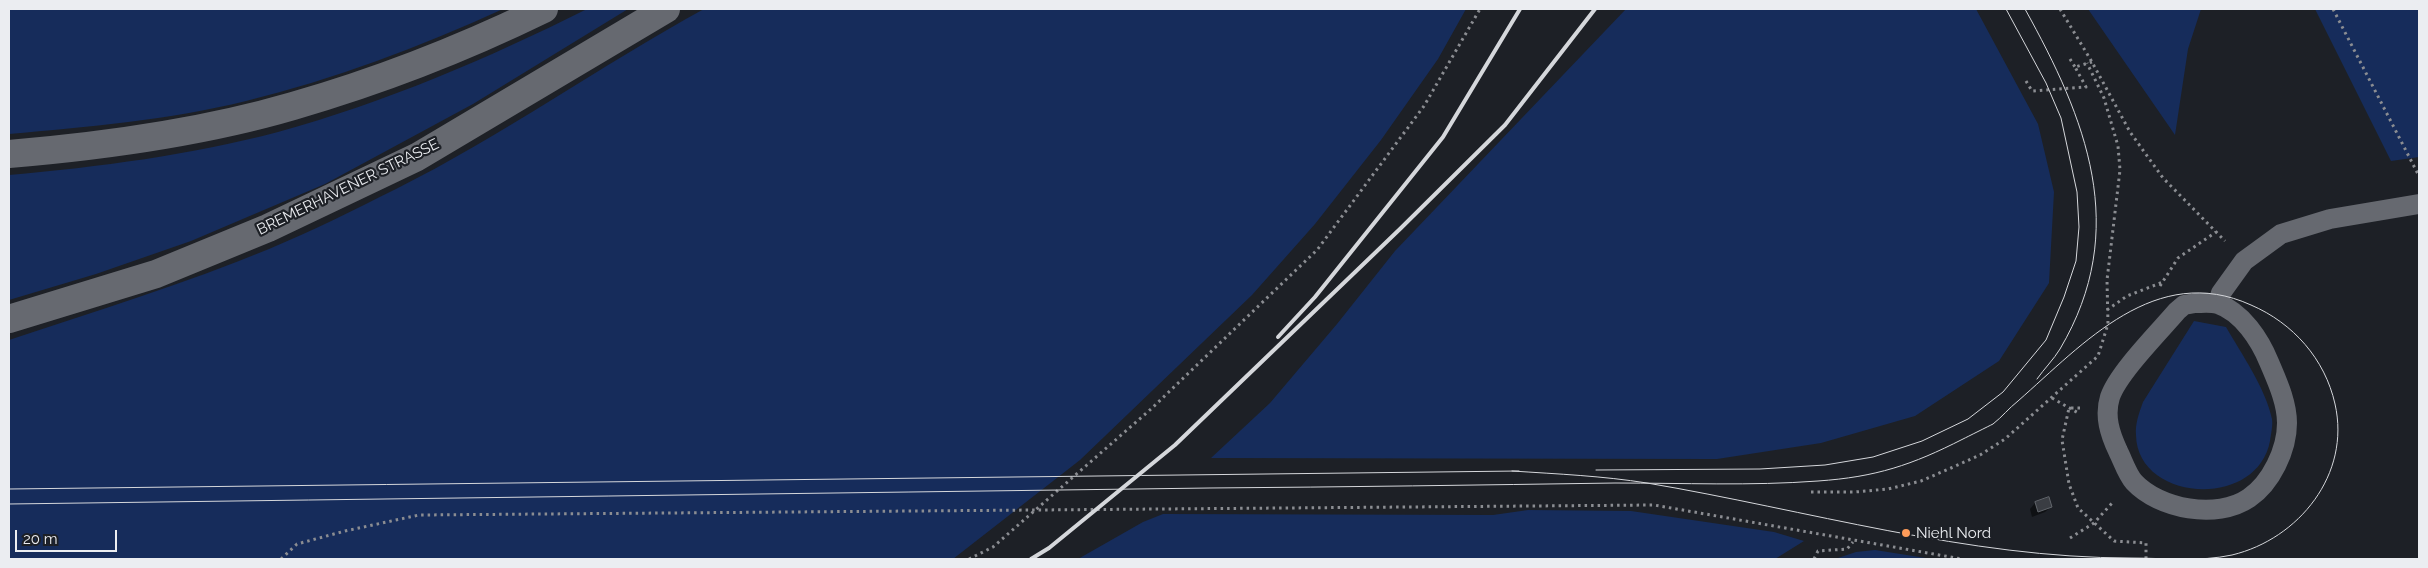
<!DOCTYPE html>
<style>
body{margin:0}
#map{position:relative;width:2428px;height:568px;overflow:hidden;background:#1d2026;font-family:Raleway,sans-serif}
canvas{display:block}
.frame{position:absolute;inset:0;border:10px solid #ebedf1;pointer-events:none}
.scale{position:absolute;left:15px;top:530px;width:102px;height:22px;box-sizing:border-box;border:2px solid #ebedf1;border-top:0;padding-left:6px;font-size:15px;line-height:18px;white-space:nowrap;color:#ebedf1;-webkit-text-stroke:4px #1d2026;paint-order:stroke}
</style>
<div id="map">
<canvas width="2428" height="568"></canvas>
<div class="frame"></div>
<div class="scale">20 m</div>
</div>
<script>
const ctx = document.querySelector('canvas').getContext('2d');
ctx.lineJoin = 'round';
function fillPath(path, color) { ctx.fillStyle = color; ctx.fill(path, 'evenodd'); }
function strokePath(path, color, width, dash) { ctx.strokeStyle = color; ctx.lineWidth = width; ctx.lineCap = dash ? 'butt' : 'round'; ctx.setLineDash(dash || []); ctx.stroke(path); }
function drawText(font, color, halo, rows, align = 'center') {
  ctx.font = font + ' Raleway,sans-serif'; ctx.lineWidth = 4.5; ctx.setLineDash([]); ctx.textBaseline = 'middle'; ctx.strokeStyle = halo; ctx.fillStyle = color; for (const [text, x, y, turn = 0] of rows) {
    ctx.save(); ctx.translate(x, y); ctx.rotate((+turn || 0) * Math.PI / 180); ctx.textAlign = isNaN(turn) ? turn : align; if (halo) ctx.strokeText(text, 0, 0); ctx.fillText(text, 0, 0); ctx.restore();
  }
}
const green = new Path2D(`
 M9 9H503C420 47 335 79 246 101 169 120 88 127 9 134Z
 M587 9H628L473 104 325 184 191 241 96 274 9 300V175C99 167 191 155 278 132 386 102 487 59 587 9Z
 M704 9H1466L1438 59 1381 140 1315 224 1252 295 1080 460 953 559H9V340C96 311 184 284 269 249 312 231 354 210 396 189 502 136 600 66 704 9Z
 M1626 9H1976L2038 124 2054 192 2049 283 1999 361 1915 416 1821 443 1717 459 1211 458 1270 403 1337 324 1395 251Z
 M2088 9H2201L2188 49 2175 135Z
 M2315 9H2419V157L2391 161Z
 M2194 321 2226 327C2241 353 2266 389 2272 419 2273 425 2271 434 2270 441 2257 510 2137 502 2136 435 2135 424 2139 413 2143 402Z
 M1528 510 1631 511 1774 532 1804 541 1775 559H1078L1143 522 1163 514 1493 515Z
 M1875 550 1932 559H1835L1856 552Z`);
const shadow = new Path2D(`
 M2048 499 2051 507 2045 512 2032 517 2030 509 2035 503Z`);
const building = new Path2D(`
 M2049 497 2052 507 2038 512 2035 502Z`);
const path = new Path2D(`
 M2060 9 2092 62 2130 132 2163 178 2225 241
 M2333 9 2419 176
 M2070 59 2075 67
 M2026 81 2032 91 2086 87 2075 67 2092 62
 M2160 286 2178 258 2216 232
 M2107 310 2127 296 2163 282
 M2052 398 2080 414
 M2080 408H2069L2062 440 2069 484 2078 508 2114 541 2146 543V559
 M1811 492H1855L1888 489 1921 481 1951 468 1980 455 2005 439 2098 356 2108 324 2107 280 2120 170 2118 146 2104 98 2087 63
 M2070 538 2094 523 2113 502
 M281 559 297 544 345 531 419 515 1654 505 1962 559
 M969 559 993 547 1151 409 1317 250 1424 106 1480 9
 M1814 559 1818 551 1847 549 1853 542`);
const service = new Path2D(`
 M2195 303C2202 303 2212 302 2218 304 2242 312 2260 340 2269 362 2277 381 2287 402 2287 423 2287 450 2271 483 2249 498 2217 520 2159 509 2134 482 2127 474 2123 461 2118 451 2110 434 2104 416 2110 397 2118 373 2160 331 2177 311L2184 305Z
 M2218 304 2221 293 2244 261 2281 234 2330 219 2419 204`);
const tertiary = new Path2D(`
 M9 154C104 146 201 133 293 106 380 81 464 48 544 9
 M9 319 156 274 268 228 417 157 666 9`);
const tram = new Path2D(`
 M2025 9C2086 119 2131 229 2060 349 2054 359 2044 369 2037 379
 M1596 470 1760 469 1825 465 1873 457 1922 441 1968 419 2003 392 2046 340 2064 297 2076 261 2079 227 2077 192 2061 118 2046 83 2006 9
 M9 489 1519 471
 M9 504C409 499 809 493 1209 488 1345 487 1480 485 1615 483 1683 483 1751 486 1818 481 1876 477 1912 465 1963 439 1967 437 1989 426 1993 424 2002 417 2009 408 2018 401 2084 343 2156 262 2251 305 2293 323 2325 359 2335 404 2351 474 2299 539 2232 555 2200 562 2164 558 2131 558 1968 558 1807 510 1647 483 1603 476 1558 474 1512 471`);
const rail = new Path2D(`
 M1278 337 1315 297 1443 137 1520 9
 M1031 559 1049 548 1175 445 1401 228 1505 125 1595 9`);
const markers = [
 [1906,533,5,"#fe9b59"]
];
const streetNames = [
 ["BREMERHAVENER STRASSE",348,187,-26]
];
const poiNames = [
 ["Niehl Nord",1916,533]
];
fillPath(green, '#162c5b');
fillPath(shadow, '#0007');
fillPath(building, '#3a3d43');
strokePath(building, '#62666c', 1);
strokePath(path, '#8b8d92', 3, [2.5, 4]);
strokePath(service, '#666970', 20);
strokePath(tertiary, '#666970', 28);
strokePath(tram, '#d5d7db', 1);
strokePath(rail, '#d5d7db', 4);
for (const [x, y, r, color] of markers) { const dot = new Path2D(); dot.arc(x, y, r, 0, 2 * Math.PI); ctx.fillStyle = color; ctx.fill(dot); strokePath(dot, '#1d2026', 2); }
drawText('15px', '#ebedf1', '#1d2026', streetNames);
drawText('15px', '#ebedf1', '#1d2026', poiNames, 'left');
</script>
